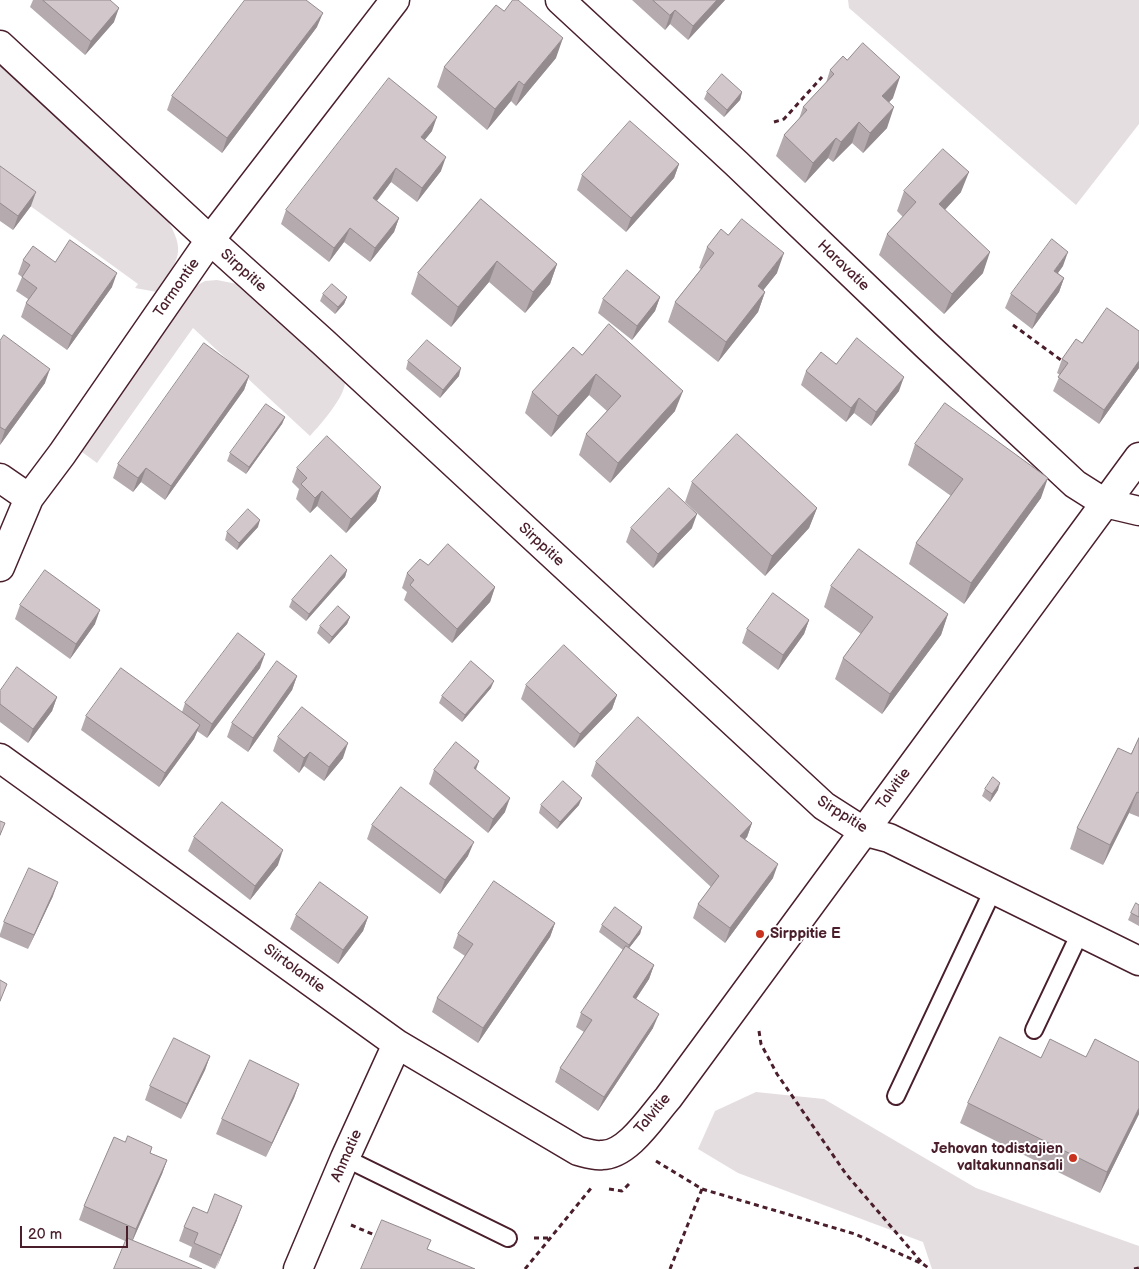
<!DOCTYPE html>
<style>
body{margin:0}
#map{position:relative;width:1139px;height:1269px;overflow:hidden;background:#fff;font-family:"Balsamiq Sans",sans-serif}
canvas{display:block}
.scale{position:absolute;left:20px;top:1226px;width:108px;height:22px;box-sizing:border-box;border:2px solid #4a1f2b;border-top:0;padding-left:6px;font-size:15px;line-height:18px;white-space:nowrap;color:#4a1f2b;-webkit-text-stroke:4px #fff;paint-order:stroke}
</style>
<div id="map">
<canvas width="1139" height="1269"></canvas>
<div class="scale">20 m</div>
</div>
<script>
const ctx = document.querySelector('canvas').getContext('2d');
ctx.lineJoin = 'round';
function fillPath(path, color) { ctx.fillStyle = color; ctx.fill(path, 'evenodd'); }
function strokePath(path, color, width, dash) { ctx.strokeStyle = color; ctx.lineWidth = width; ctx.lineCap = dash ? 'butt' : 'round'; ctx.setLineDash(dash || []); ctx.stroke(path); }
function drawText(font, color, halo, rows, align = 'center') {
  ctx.font = font + ' "Balsamiq Sans",sans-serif'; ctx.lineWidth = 4; ctx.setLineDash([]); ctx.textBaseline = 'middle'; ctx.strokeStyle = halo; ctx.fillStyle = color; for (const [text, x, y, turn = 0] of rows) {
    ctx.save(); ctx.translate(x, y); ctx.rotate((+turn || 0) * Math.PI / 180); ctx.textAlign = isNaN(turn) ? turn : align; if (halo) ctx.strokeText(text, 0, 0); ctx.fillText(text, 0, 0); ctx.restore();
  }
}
const green = new Path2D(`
 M848 0H1139V124L1076 205 849 8Z
 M0 61 165 216C188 253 178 259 157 292L135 288 138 284 0 184Z
 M217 280 237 284 246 290 345 381C346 396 320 425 310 436L193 328 97 463 82 452 80 446 194 287 205 281Z
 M756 1092 824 1099 976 1188 1139 1246V1269H932L923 1242 738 1173 698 1149 715 1111Z`);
const path = new Path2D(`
 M774 122 784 119 822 77
 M1013 325 1065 363
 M759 1031 761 1044 777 1074 846 1174 923 1264
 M656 1161 702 1189 855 1234 923 1264 930 1269
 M609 1189 622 1191 630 1183
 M351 1225 377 1236
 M534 1238H550
 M525 1269 592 1187
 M670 1269 702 1189
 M1134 1269 1139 1268`);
const lane = new Path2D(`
 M1034 1030 1080 933
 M896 1096 993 890
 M345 1158 508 1238`);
const street = new Path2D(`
 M560 0 737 164 926 345 1075 484 1105 503 1139 511
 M0 45 210 240 323 342 824 806 863 831 889 838 1139 961
 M0 478 29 498
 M0 567 29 498 62 454 210 240 395 0
 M0 758 397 1044 578 1151C586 1153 594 1156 602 1155 628 1155 652 1116 668 1098L1139 457
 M298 1269 345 1158 397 1044`);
const wall = new Path2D(`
 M33 0H110L114 22 85 55 30 7Z
 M632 0H725L688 40 670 24 665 30Z
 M317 27 222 153 167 110 172 96Z
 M556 58 516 106 511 101 487 130 437 87 444 67Z
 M830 70 893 98 889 102 887 128 863 153 852 143 833 162 828 158 805 183 776 156 784 135 799 119 803 107 826 83Z
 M707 92H742L740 100 724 117 704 99Z
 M432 131 424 140 441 171 417 202 391 182 377 201 399 218 394 232 370 262 344 242 329 262 281 224 286 210Z
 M679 164 674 178 626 232 577 190 582 175Z
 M0 166 31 206 13 230 0 221Z
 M904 191 961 192 945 210 983 273 944 314 879 255 887 234 903 217 897 211Z
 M481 199 557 264 550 284 525 313 489 282 451 327 411 294 418 273Z
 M707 247 777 273 763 290 765 292 758 312 718 362 668 322 675 302 701 269 699 268Z
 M23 260 55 262 112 287 67 350 21 317 26 303 28 299 16 291 22 277 18 274Z
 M1063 266 1058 273 1064 278 1059 292 1032 329 1005 308 1011 294Z
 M323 294 347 297 344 304 335 314 320 301Z
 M660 297 655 311 632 340 598 313 603 299Z
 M1139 331V368L1099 424 1053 391 1060 375 1057 373 1062 359 1082 343Z
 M0 341 45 383 0 445Z
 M582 355 675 411 610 483 579 455 586 434 607 411 589 395 551 437 525 413 532 392Z
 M408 361 459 376 440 398 406 369Z
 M836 364 899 391 871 426 854 413 846 422 801 385 806 371Z
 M249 376 244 390 165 500 141 482 133 492 113 478 118 464Z
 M285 417 282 424 246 474 227 461 230 453Z
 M915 444 1041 498 964 604 909 564 916 543 951 496 908 465Z
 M297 468 381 487 376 501 346 533 317 506 310 513 296 499 299 489 292 482Z
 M692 482 817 508 809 528 765 576 685 502Z
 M258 527 237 550 225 540 227 532Z
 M631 528H692L653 568 626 542Z
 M428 565 495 587 490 602 452 643 404 600 407 592 402 588 407 573Z
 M347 570 345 577 306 621 289 607 292 600Z
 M831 586 948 614 941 635 882 714 835 679 843 658 861 634 824 607Z
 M20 605 95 624 70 659 15 619Z
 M350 617 347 624 329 644 317 633 320 626Z
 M809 620 804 634 778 670 742 643 747 629Z
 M260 668 207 738 197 731 194 739 159 787 81 730 86 716 182 712 185 703Z
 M297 676 292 690 248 752 227 737 232 723Z
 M526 685 617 695 612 709 574 748 521 699Z
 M491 688 462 722 439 703 442 696Z
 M0 691 57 697 52 711 28 743 0 722Z
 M278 737 343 758 324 781 304 766 299 773 273 751Z
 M1139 738V817L1129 813 1103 865 1070 849 1077 828 1131 754Z
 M596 762 752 823 747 837 745 839 773 878 725 943 693 918 698 904 711 887 591 776Z
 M434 770H476L505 812 488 833 429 784Z
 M985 789 998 790 990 802 982 796Z
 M541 805H579L557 829 539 813Z
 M372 825 468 856 440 894 367 839Z
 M194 837 278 865 250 900 188 851Z
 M53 896 28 949 0 937V934L4 922Z
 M1139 905V926L1128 920 1131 913Z
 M296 915 368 917 363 931 338 964 290 929Z
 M555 923 550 937 478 1043 432 1012 437 998 465 956 453 948 458 934Z
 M602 925 642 927 640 934 629 948 654 965 649 979 636 999 653 1028 598 1111 555 1082 560 1068 584 1032 576 1027 581 1013 623 950 599 932Z
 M210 1056 205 1070 181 1119 145 1100 150 1086Z
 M1086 1057 1139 1062V1114L1100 1193 960 1123 968 1103 1041 1058Z
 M299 1084 294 1098 266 1157 216 1134 222 1119Z
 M150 1153 167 1160 162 1174 133 1240 125 1241 79 1220 84 1206Z
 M207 1213 237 1220 215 1269 189 1257 192 1247 179 1241 184 1227Z`);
const shadedWall = new Path2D(`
 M717 0H725L688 40 693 26Z
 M119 8 114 22 85 55 91 41Z
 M675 10 670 24 665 30 670 15Z
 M323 13 317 27 222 153 227 138Z
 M563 38 556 58 516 106 524 85Z
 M900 77 893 98 875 117 882 96Z
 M519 81 511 101 487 130 495 109Z
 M742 92 740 100 724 117 727 110Z
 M894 107 887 128 863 153 870 133Z
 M437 117 432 131 416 151 421 137Z
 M859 122 852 143 833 162 841 142Z
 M836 138 828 158 805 183 813 163Z
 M446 157 441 171 417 202 422 188Z
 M679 164 674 178 626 232 631 218Z
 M396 168 391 182 368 212 373 198Z
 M969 172 961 192 931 225 939 204Z
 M36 192 31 206 13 230 18 216Z
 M399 218 394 232 370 262 375 248Z
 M350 228 344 242 329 262 334 248Z
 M990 252 983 273 944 314 952 294Z
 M1068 252 1063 266 1049 285 1054 271Z
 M784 253 777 273 750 307 758 286Z
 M497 261 489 282 451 327 458 307Z
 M557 264 550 284 525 313 533 292Z
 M117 273 112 287 67 350 72 336Z
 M1064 278 1059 292 1032 329 1037 314Z
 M765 292 758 312 718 362 726 342Z
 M347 297 344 304 335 314 338 307Z
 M660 297 655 311 632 340 637 326Z
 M1139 361V368L1099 424 1104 410Z
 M461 368 459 376 440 398 443 390Z
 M50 369 45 383 0 445 5 430Z
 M596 374 589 395 551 437 558 416Z
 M249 376 244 390 165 500 171 486Z
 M904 377 899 391 871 426 876 412Z
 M683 391 675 411 610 483 618 463Z
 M859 398 854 413 846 422 851 408Z
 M285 417 282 424 246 474 249 467Z
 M146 468 141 482 133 492 138 478Z
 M1048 478 1041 498 964 604 971 583Z
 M381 487 376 501 346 533 351 519Z
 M322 491 317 506 310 513 315 498Z
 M817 508 809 528 765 576 772 556Z
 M697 514 692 528 653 568 658 554Z
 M260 520 258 527 237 550 239 543Z
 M347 570 345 577 306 621 309 614Z
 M495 587 490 602 452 643 457 629Z
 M100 610 95 624 70 659 76 644Z
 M948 614 941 635 882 714 890 694Z
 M350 617 347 624 329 644 332 637Z
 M809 620 804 634 778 670 783 655Z
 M265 654 260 668 207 738 212 724Z
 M297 676 292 690 248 752 253 738Z
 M494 681 491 688 462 722 465 715Z
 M617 695 612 709 574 748 580 734Z
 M57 697 52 711 28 743 33 729Z
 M200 725 194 739 159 787 165 773Z
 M348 743 343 758 324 781 329 767Z
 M310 752 304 766 299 773 304 758Z
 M479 761 474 775V768Z
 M1000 783 998 790 990 802 992 794Z
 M1137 792 1129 813 1103 865 1110 845Z
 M510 798 505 812 488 833 493 819Z
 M582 798 579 805 557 829 560 822Z
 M752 823 747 837 735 850 740 836Z
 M474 842 468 856 440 894 445 880Z
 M283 850 278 865 250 900 255 886Z
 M778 864 773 878 725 943 730 928Z
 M58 882 53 896 28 949 34 935Z
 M368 917 363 931 338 964 343 950Z
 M555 923 550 937 478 1043 483 1028Z
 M642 927 640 934 626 952 629 945Z
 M654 965 649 979 628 1011 633 997Z
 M659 1014 653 1028 598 1111 604 1097Z
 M210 1056 205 1070 181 1119 187 1104Z
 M299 1084 294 1098 266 1157 272 1143Z
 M1139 1108V1114L1100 1193 1107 1172Z
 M167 1160 162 1174 131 1244 136 1229Z
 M242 1206 237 1220 216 1269 221 1255Z`);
const building = new Path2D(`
 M43 0H110L119 8 91 41Z
 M245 0H306L323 13 227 138 172 96Z
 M513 0H518L563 38 524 85 519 81 495 109 444 67 496 5 504 11Z
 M653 0H717L693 26 675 10 670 15Z
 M863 43 900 77 882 96 894 107 870 133 859 122 841 142 836 138 813 163 784 135 807 110 803 107 834 74 830 70 843 56 847 60Z
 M722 74 742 92 727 110 707 92Z
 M389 78 437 117 421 137 446 157 422 188 396 168 373 198 399 218 375 248 350 228 334 248 286 210Z
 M630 121 679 164 631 218 582 175Z
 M943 149 969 172 939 204 990 252 952 294 887 234 916 202 904 191Z
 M0 166 36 192 18 216 0 203Z
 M481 199 557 264 533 292 497 261 458 307 418 273Z
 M742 219 784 253 758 286 765 292 726 342 675 302 714 253 707 247 721 229 728 235Z
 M1052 239 1068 252 1054 271 1064 278 1037 314 1011 294Z
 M70 240 117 273 72 336 26 303 37 288 22 277 30 265 23 260 33 246 55 262Z
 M627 270 660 297 637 326 603 299Z
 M332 284 347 297 338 307 323 294Z
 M1107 308 1139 331V361L1104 410 1058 377 1068 363 1062 359 1076 339 1082 343Z
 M609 324 683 391 618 463 586 434 621 396 596 374 558 416 532 392 573 347 582 355Z
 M4 335 50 369 5 430 0 427V341Z
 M857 338 904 377 876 412 859 398 851 408 806 371 821 352 836 364Z
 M427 340 461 368 443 390 408 361Z
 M204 343 249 376 171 486 146 468 138 478 118 464Z
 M945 403 1048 478 971 583 916 543 963 479 915 444Z
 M266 404 285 417 249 467 230 453Z
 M737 434 817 508 772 556 692 482Z
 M327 436 381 487 351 519 322 491 315 498 301 484 307 478 297 468Z
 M669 488 697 514 658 554 631 528Z
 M248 509 260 520 239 543 227 532Z
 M448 544 495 587 457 629 410 585 414 580 407 573 420 559 428 565Z
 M859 549 948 614 890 694 843 658 873 617 831 586Z
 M331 555 347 570 309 614 292 600Z
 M45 570 100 610 76 644 20 605Z
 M773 593 809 620 783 655 747 629Z
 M338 606 350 617 332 637 320 626Z
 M238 633 265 654 212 724 185 703Z
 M564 645 617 695 580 734 526 685Z
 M277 661 297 676 253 738 232 723Z
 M471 661 494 681 465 715 442 696Z
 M17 667 57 697 33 729 0 704V691Z
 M121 668 200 725 165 773 86 716Z
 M302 707 348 743 329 767 310 752 304 758 278 737Z
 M638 717 752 823 740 836 778 864 730 928 698 904 719 876 596 762Z
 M1139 738V793L1137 792 1110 845 1077 828 1118 748 1131 754Z
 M456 742 479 761 474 768 510 798 493 819 434 770Z
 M993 777 1000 783 992 794 985 789Z
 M563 781 582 798 560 822 541 805Z
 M401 787 474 842 445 880 372 825Z
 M222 802 283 850 255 886 194 837Z
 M0 821 5 823 0 835Z
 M29 868 58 882 34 935 4 922Z
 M494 881 555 923 483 1028 437 998 473 944 458 934Z
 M320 882 368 917 343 950 296 915Z
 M1136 903 1139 905V917L1131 913Z
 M615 907 642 927 629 945 602 925Z
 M626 946 654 965 633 997 659 1014 604 1097 560 1068 592 1020 581 1013Z
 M0 980 7 984 0 1001Z
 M1000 1037 1041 1058 1050 1039 1086 1057 1095 1039 1139 1062V1108L1107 1172 968 1103Z
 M174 1038 210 1056 187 1104 150 1086Z
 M250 1060 299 1084 272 1143 222 1119Z
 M128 1136 152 1147 150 1153 167 1160 136 1229 84 1206 114 1137 125 1142Z
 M215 1194 242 1206 221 1255 194 1243 198 1233 184 1227 193 1207 207 1213Z
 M382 1220 431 1240 427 1249 475 1269H361Z
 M127 1238 202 1269H114Z`);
const markers = [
 [760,934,5,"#c8321e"],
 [1073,1158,5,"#c8321e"]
];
const streetNames = [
 ["Haravatie",843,266,44],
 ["Sirppitie",243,271,42],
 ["Tarmontie",177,288,-55],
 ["Sirppitie",541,545,43],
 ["Talvitie",894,789,-54],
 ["Sirppitie",842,815,32],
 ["Siirtolantie",294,969,36],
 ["Talvitie",653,1114,-50],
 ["Ahmatie",347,1156,-66]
];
const poiNames = [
 ["Sirppitie E",770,934],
 ["Jehovan todistajien",1063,1149,"right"],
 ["valtakunnansali",1063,1166,"right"]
];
fillPath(green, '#e5dee0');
strokePath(lane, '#4a1f2b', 20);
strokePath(street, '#4a1f2b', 31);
strokePath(path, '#4a1f2b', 3, [5, 4]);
strokePath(lane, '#fff', 16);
strokePath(street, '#fff', 28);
fillPath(wall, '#b5abaf');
fillPath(shadedWall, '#938b8e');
fillPath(building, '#d2c7cb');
strokePath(building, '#938b8e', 1);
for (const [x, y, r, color] of markers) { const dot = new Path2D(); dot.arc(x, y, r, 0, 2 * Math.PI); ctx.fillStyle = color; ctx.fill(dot); strokePath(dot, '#fff', 2); }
drawText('15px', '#4a1f2b', '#fff', streetNames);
drawText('bold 15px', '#4a1f2b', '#fff', poiNames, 'left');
</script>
